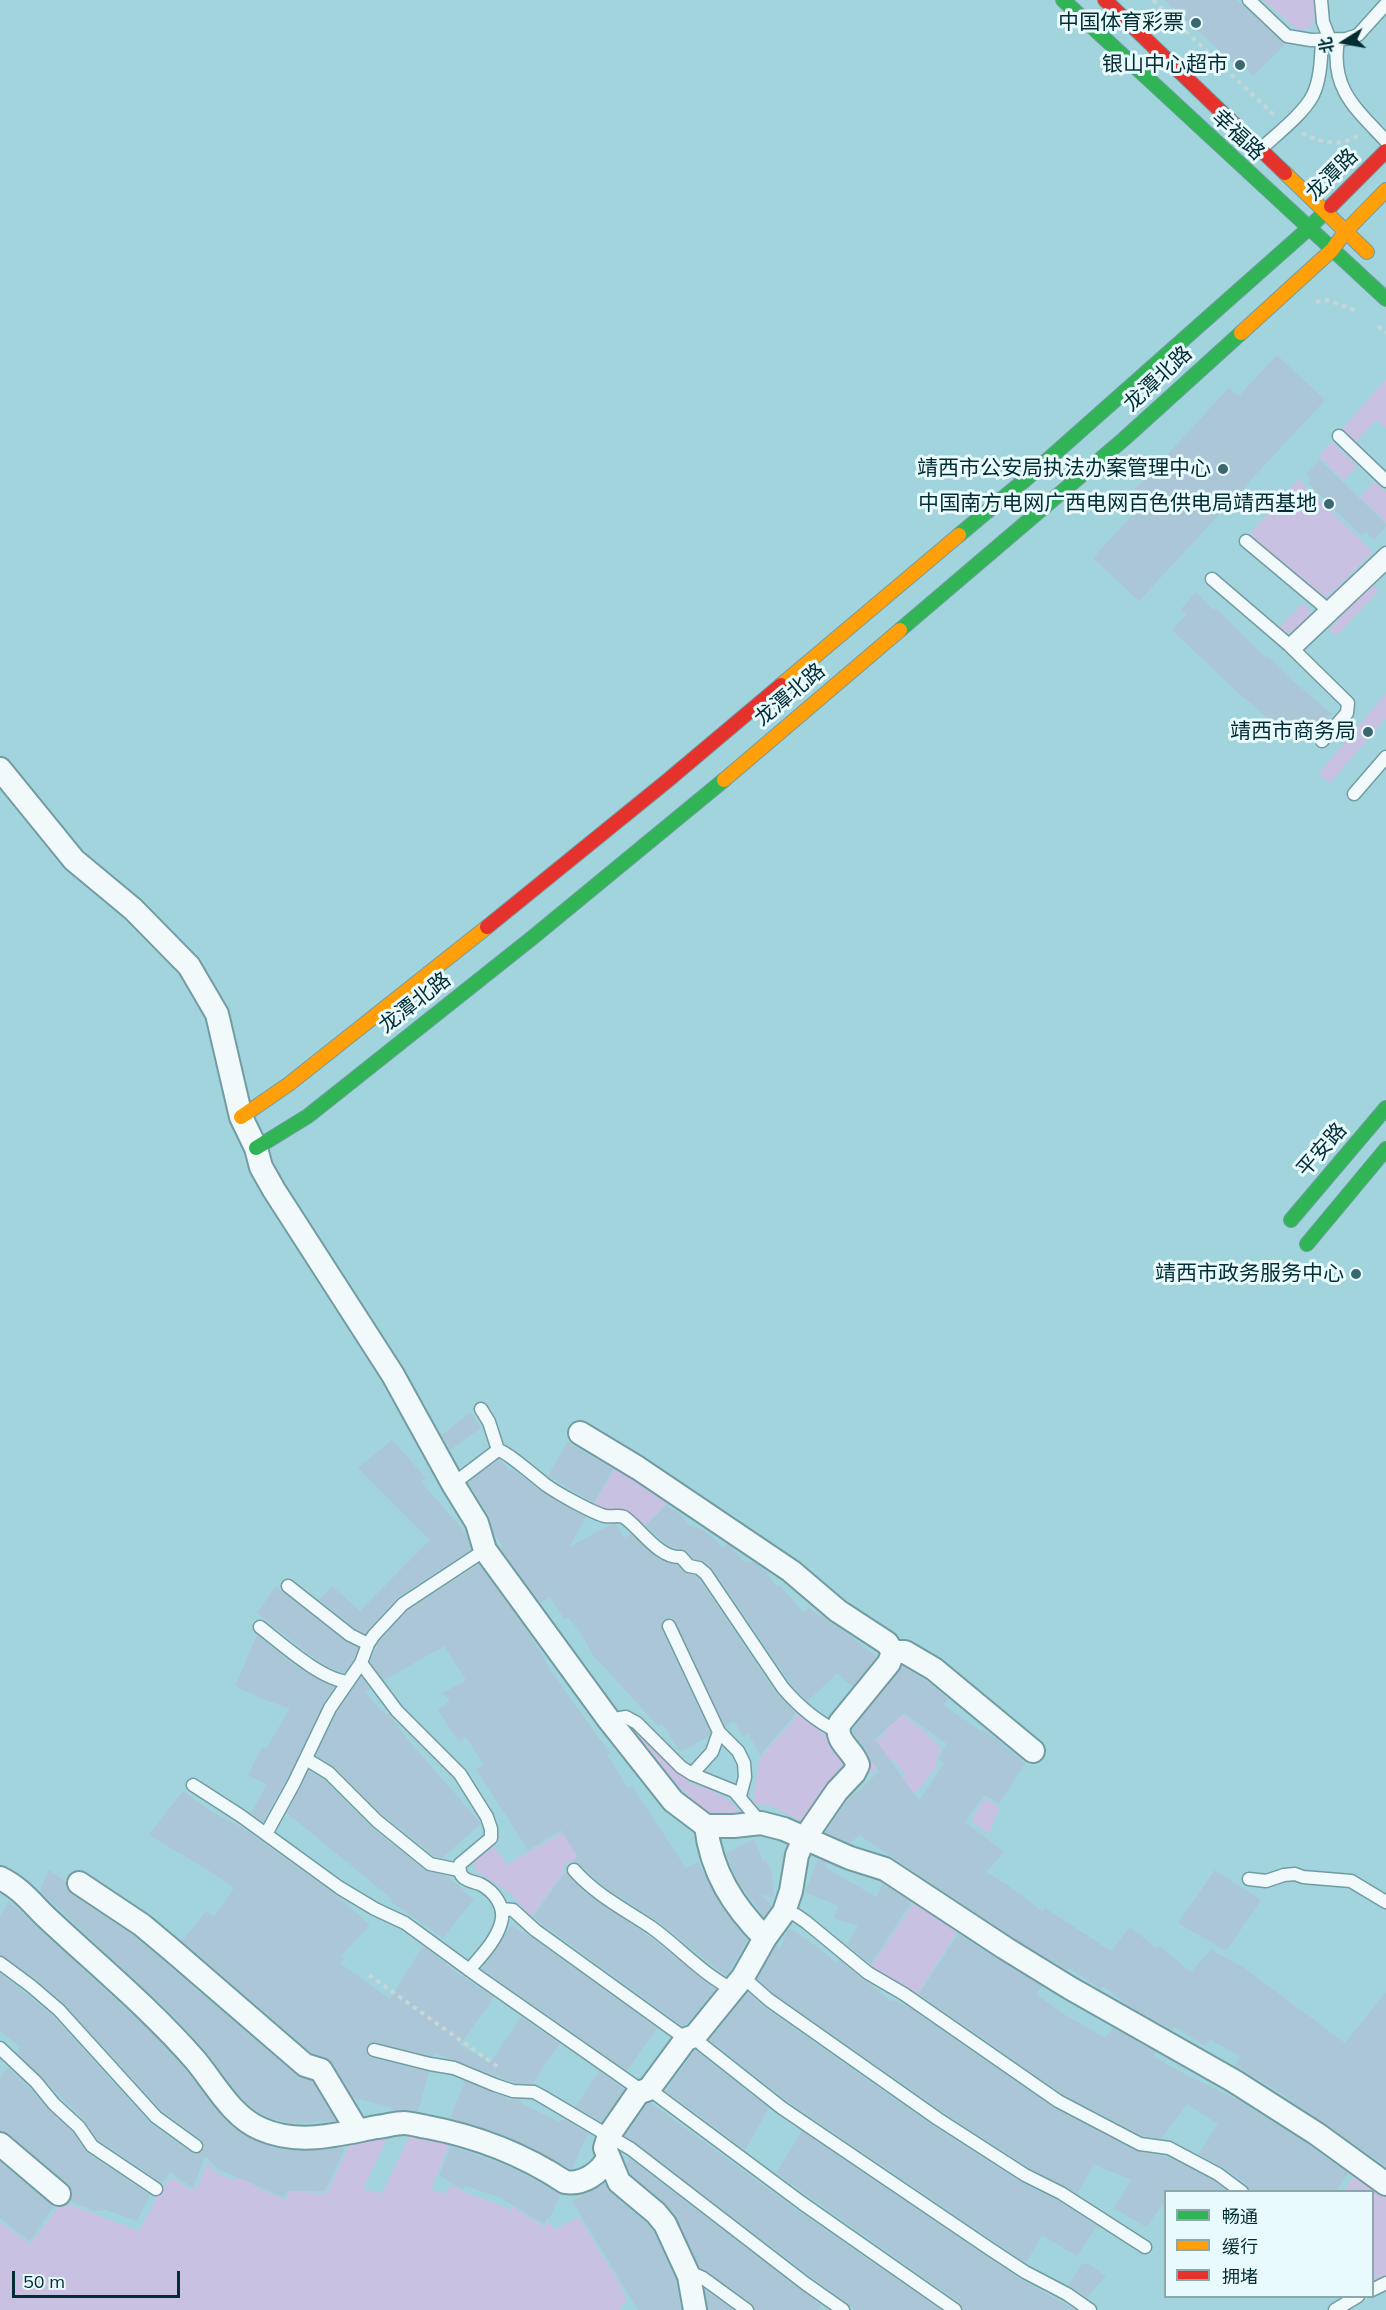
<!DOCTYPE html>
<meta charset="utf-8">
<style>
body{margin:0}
#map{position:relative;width:1386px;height:2310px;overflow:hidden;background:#a2d4de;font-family:Mulish,"Noto Sans SC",sans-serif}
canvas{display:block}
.legend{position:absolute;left:1164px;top:2190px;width:210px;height:108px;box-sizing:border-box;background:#e9fafd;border:2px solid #8da8ad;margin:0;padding:8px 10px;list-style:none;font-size:18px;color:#032d34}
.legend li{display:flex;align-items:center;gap:12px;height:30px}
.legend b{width:30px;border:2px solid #8da8ad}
.north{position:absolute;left:1314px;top:12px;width:60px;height:60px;-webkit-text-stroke:4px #e9fafd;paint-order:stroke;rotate:259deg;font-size:16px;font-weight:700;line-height:24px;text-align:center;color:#032d34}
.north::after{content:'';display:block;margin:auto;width:21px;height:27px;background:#032d34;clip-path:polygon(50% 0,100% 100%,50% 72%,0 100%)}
.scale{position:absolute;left:12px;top:2271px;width:168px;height:27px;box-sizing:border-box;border:3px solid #032d34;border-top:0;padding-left:8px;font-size:18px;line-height:21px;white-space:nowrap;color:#032d34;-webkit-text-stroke:4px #e9fafd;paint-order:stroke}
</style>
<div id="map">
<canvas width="1386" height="2310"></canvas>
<ul class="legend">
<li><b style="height:8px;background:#30b455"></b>畅通</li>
<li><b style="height:8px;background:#ff9f0a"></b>缓行</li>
<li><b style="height:8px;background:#e5322d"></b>拥堵</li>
</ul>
<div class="north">北</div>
<div class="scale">50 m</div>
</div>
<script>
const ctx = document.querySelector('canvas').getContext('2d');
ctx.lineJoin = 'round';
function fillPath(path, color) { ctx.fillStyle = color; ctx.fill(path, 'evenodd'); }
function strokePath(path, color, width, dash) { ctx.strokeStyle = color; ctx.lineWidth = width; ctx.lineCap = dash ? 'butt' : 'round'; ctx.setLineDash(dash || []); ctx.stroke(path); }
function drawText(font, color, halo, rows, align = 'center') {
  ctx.font = font + ' Mulish,"Noto Sans SC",sans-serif'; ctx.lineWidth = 6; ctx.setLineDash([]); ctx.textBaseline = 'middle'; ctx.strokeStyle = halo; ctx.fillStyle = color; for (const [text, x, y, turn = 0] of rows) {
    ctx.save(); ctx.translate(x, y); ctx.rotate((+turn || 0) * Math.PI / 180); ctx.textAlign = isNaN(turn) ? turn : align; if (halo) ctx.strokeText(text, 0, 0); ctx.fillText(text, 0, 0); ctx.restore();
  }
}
const green = new Path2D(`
 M1263 0H1315L1314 23 1306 30H1297Z
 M1386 379V428L1376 420 1356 442 1342 429Z
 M1332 442 1357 466 1344 480 1318 456Z
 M1298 479 1373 552 1329 596 1323 597 1311 591 1249 535Z
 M1375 481 1386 492V522L1360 497Z
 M1371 584 1379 591 1336 636 1329 629Z
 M1302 603 1308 606 1310 617 1293 632 1277 630Z
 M1386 693V718L1330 783 1318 774Z
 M618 1463 671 1499 643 1528 592 1508Z
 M873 1692 924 1731 942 1749 935 1760 939 1763 922 1786 907 1798 896 1783 905 1775 893 1759 864 1777 861 1754 886 1732 873 1716 880 1706 869 1696Z
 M800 1712 843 1752 847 1764 804 1824C801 1820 775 1808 769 1805 765 1804 760 1805 755 1804L753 1798 760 1758Z
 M631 1729 635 1730 691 1784 709 1789 727 1799 736 1807 739 1818 714 1817 703 1812 630 1733Z
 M985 1798 1000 1808 988 1834 971 1820Z
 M588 1818 600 1839 575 1855 577 1860C570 1861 561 1864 563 1873L531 1917 511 1894 476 1871 474 1865 476 1859 494 1847 507 1864Z
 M915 1901 958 1930 917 1995C903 1984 885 1979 870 1968Z
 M412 2131 453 2136 431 2189 446 2194 450 2185C470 2196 491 2200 511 2210L513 2207 545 2227 548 2221 556 2229 579 2217 621 2286 627 2302 619 2308V2310H0V2222L30 2244 60 2205H71L139 2231 161 2189 172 2177 190 2190 197 2188 207 2162 215 2172 236 2181 251 2133 275 2139 252 2185 285 2200 313 2145 330 2141 310 2193H327L351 2141 389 2134 363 2189 382 2193Z
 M1353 2177 1386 2198V2276L1373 2283 1372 2192H1343Z`);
const building = new Path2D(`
 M1164 0H1237L1285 45 1253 76 1245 68 1242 71Z
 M1277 355 1325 400 1139 601 1093 558 1138 509 1127 498 1229 388 1239 396Z
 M1320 460 1386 524V527L1374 540 1366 532 1362 536 1308 483 1311 479 1306 474Z
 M1196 592 1213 610 1216 608 1266 658 1268 656 1294 682 1332 714 1318 733 1313 729 1298 744 1273 719 1271 721 1232 687 1172 630 1187 614 1181 609Z
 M471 1412 481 1428 450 1450 442 1435Z
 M392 1440 426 1478 421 1482 465 1532 471 1550 398 1597 365 1633 354 1628 319 1600 332 1586 360 1611 430 1540 358 1468Z
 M567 1442 613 1469 594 1503 548 1476Z
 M499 1459 510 1471 512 1469 547 1495 586 1517 569 1547 612 1524H616L624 1538 631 1534 660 1560 677 1565 683 1572 695 1576 700 1580 776 1693 796 1713 760 1755 748 1733 743 1737 734 1721 725 1726 673 1619 669 1618 663 1621 662 1630 710 1732 709 1736 680 1752 662 1723 658 1726 593 1655 581 1633 568 1617 564 1619 550 1597 540 1603 501 1549 502 1546 493 1531 489 1516 468 1483Z
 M666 1505 680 1514 688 1525 702 1529 723 1547 727 1544 731 1547 743 1561 753 1562 765 1570 777 1587 779 1585 803 1612 809 1608 821 1617 822 1615 836 1628 838 1627 846 1633 877 1657 852 1687 837 1673 808 1701 800 1694 790 1683 712 1568 704 1561 693 1558 686 1551 669 1546 646 1526Z
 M479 1564 529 1633 553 1674 610 1753 607 1755 628 1788 632 1786 686 1868 698 1862 722 1907 748 1940 726 1976 656 1920 606 1888 579 1864 573 1862 577 1856 561 1830 528 1850 476 1769 484 1765 466 1737 458 1741 438 1710 450 1701 443 1693 466 1680 444 1646 384 1680 370 1662 380 1640 408 1610Z
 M276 1586 345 1641 358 1648 354 1659 344 1673 329 1667 307 1653 257 1613Z
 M257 1635 297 1667 334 1687 323 1704 287 1779 263 1822 251 1813 267 1785 248 1775 262 1747 266 1749 290 1708 265 1700 235 1686Z
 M902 1666 933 1686 948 1699 943 1705 981 1731 982 1729 995 1738 1025 1764 999 1803 984 1795 965 1822 1004 1852 986 1872 1006 1884 1043 1912 1045 1908 1111 1951 1130 1927 1156 1948 1158 1945 1191 1972 1211 1950 1243 1967 1345 2043 1386 1992V2166L1294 2103 1295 2102 1235 2065 1240 2057 1210 2039 1205 2046 1174 2027 1172 2030 1130 2007 1103 1986 1101 1989 1069 1968 1067 1970 1012 1937 859 1835 850 1843 825 1832 848 1800 880 1771 871 1761 852 1730ZM904 1713 947 1744 938 1759 944 1763 919 1801 875 1739Z
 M361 1677 370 1689 365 1692 381 1710 391 1717 408 1740 479 1821 481 1824 442 1858 434 1856 383 1815 335 1767 316 1756 337 1712Z
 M309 1771 324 1780 371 1827 425 1870 447 1876 474 1899 443 1938 390 1901 392 1899 287 1813Z
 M183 1791 212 1812 243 1828 335 1894 370 1925 341 1956 344 1959 341 1964 390 1999 423 1946 457 1973 494 1997 460 2045 490 2063 521 2017 560 2043 532 2084 515 2083 435 2053 434 2056H432L372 2042 366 2049V2053L371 2058 429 2072 418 2111 394 2110 390 2109 391 2107 353 2098 332 2062 325 2057 312 2053 182 1941 206 1911 214 1917 234 1888 208 1870 149 1835Z
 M754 1839 763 1861 766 1860 772 1873 774 1898 760 1894 772 1905 764 1917 737 1880 726 1853Z
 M818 1859 829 1863 825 1867 876 1897 883 1884 911 1902 871 1964 847 1945 858 1926 833 1918 839 1906 805 1892Z
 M49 1870 66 1882 67 1888 72 1894 134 1936 296 2075 312 2081 336 2121 291 2123 266 2117 250 2106 235 2091 206 2052 170 2013 41 1892V1887Z
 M1215 1870 1261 1900 1226 1951 1178 1923Z
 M566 1871 586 1893 646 1934 716 1989 687 2024 682 2026 533 1917Z
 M9 1901 151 2032 186 2070 223 2117 243 2134 271 2147 287 2150 305 2151 340 2148 344 2150 325 2191H286L284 2197 220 2170 205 2156 193 2188 170 2172 162 2183 98 2140 85 2121 17 2053 20 2047 0 2031V1973L53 2016 151 2124 192 2153H200L204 2146 201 2139 162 2111 64 2004 36 1979 0 1955V1917Z
 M512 1925 522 1933 523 1931 657 2028 627 2071 482 1969Z
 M789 1928 817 1946 836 1963 838 1959 892 2002 893 2000 910 2008 1054 2108 1137 2151 1166 2156 1214 2181 1228 2192H1166V2200L1146 2227 1114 2208 1131 2180 1094 2164 1077 2194 1029 2168 943 2112 774 1994 757 1979 778 1943 779 1951Z
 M958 1934 1042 1986 1036 1994 1065 2015 1105 2038 1113 2028 1156 2052 1154 2056 1177 2070 1243 2103 1309 2145 1348 2173 1335 2192H1250L1247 2185 1223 2167 1198 2154 1218 2124 1187 2104 1161 2139 1143 2136 1062 2094 919 1994Z
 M748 1992 764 2007 933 2126 1021 2182 1057 2200 1097 2226 1077 2256 1042 2235 1026 2263 787 2101 709 2040Z
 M695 2050 769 2108 745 2150 666 2091Z
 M8 2067 73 2132 87 2153 150 2195 137 2221 103 2209V2211H95L70 2201 72 2190 68 2184 9 2134 0 2131V2078Z
 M599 2071 624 2089 602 2122 575 2107Z
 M465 2081 510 2099 522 2100 520 2103 559 2122 560 2120H566L588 2133 572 2169 504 2135 450 2118Z
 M651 2103 797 2210 941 2310H855L851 2307 625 2136 647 2104Z
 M802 2131 1020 2279 1076 2310H963L960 2303 776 2173Z
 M451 2146 510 2167 561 2194 549 2219 547 2217 544 2224 499 2197 465 2186 463 2190 439 2175Z
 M629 2158 821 2305 818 2310H755L752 2303 700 2268 675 2215 665 2203 630 2174 626 2164Z
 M0 2162 54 2206 30 2241 0 2218Z
 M605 2183 610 2192 646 2223 653 2231 676 2280 681 2310H638L572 2201Z
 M1082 2264H1089L1106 2276 1087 2298 1068 2285Z
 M705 2290 733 2310H708Z`);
const path = new Path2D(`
 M1153 0 1274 115
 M1302 133C1322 143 1341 148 1360 134
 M1316 302 1328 300 1357 311
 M1378 326 1386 333
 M369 1975 498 2067`);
const lane = new Path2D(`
 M1249 0 1287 36 1311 40 1346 39 1358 35 1386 4
 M1321 0 1323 22 1330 40
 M1338 40C1330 88 1355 108 1386 141
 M1262 148C1277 134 1304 113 1313 95 1321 78 1321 57 1322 40
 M1339 436 1386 481
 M1246 541 1326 608
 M1386 553 1289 645 1294 650 1386 563
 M1212 579 1289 645
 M1294 650 1348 703 1347 713 1322 741
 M1354 794 1386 757
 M481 1409 489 1422 498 1450
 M453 1484 498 1450C506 1451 537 1478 546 1485 557 1493 593 1513 605 1516 612 1517 618 1515 624 1517 640 1528 659 1559 681 1557L689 1566 699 1568 706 1574 783 1688C797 1704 817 1722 837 1731
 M288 1586 350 1635 368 1644
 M669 1626 719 1732 738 1751 744 1763 745 1777 740 1796
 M260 1627C282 1644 320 1679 348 1682
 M361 1663 397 1711 460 1774 487 1817 491 1829V1838L460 1864C459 1869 459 1873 463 1877 467 1881 474 1882 480 1884 494 1891 506 1907 501 1923 496 1941 481 1956 469 1970
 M609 1720 626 1717 637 1723 681 1767 692 1774 734 1791 761 1823
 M306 1759 329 1773 377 1821 430 1864 459 1870
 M692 1774 712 1752 719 1732
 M193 1785 241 1816 340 1888 375 1909 405 1923 479 1977 642 2091
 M266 1834 294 1783 330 1708 361 1663 368 1644 374 1635 403 1604 485 1550
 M574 1870C596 1895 624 1909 651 1927 679 1947 701 1973 732 1989
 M1249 1879 1266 1881 1284 1875 1295 1874 1303 1877 1351 1881 1386 1902
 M502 1909 513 1910 535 1930 686 2039
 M784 1912 796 1915 806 1922 868 1973 904 1994 1058 2101 1140 2144 1169 2148 1218 2174 1242 2192
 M0 1963 31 1986 59 2010 156 2117 196 2146
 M743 1977 769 2000 938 2119 1025 2175 1061 2193 1145 2247
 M695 2036 701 2044 782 2108 990 2249 1025 2272 1067 2294 1090 2310
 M0 2048 36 2082 54 2104 79 2127 92 2146 156 2189
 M374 2050 430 2064 454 2068 495 2085 513 2091 534 2092 543 2097 631 2149 806 2284 843 2310
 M649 2089 802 2203 955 2310
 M689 2276 696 2275 703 2278 747 2310
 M1372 2290 1386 2283
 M1335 2310 1358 2296`);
const street = new Path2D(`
 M0 769 74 860 133 909 189 966 217 1014 241 1117 256 1148 261 1167 274 1190 393 1375 453 1484 477 1523 485 1550 609 1720 673 1801 706 1826H734L761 1823 784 1829 850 1858 885 1869 1005 1948 1070 1988 1234 2081 1317 2134 1386 2184
 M580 1433 638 1468 791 1571 838 1611 887 1643 893 1652 889 1663 840 1723C833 1741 853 1749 858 1765L854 1773 837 1791 804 1839 797 1855 791 1891 784 1912 765 1938 743 1977 695 2036 686 2039 649 2089 638 2093 609 2135 605 2148 619 2182 656 2213 665 2224 689 2276 695 2310
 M893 1652H905L934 1669 1033 1751
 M706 1826C711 1871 733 1906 765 1938
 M0 1878C19 1887 31 1902 45 1916 96 1964 150 2008 196 2061 215 2084 232 2117 261 2129 299 2146 339 2134 377 2127 386 2126 396 2123 404 2123 411 2123 420 2126 427 2127 475 2136 524 2155 565 2182 583 2185 600 2173 608 2158
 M79 1883 142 1925 173 1951 305 2065 321 2070 357 2130
 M0 2144 59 2194`);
const fast = new Path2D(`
 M1063 0 1386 299
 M959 535 1026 479 1308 229 1331 206
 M900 630 1124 439 1241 333
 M256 1148 308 1116 532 938 724 780
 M1291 1220 1386 1108
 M1307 1244 1386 1149`);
const slow = new Path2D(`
 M1285 173 1367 252
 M1241 333 1332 250 1345 232 1386 190
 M781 685 959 535
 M724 780 900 630
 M241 1117 289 1084 487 927`);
const jam = new Path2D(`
 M1105 0 1285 173
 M1331 206 1386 151
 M487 927 667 781 781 685`);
const markers = [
 [1196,23,6,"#3b6770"],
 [1240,65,6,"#3b6770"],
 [1223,469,6,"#3b6770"],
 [1329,504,6,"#3b6770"],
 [1368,732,6,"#3b6770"],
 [1356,1274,6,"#3b6770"]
];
const poiNames = [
 ["中国体育彩票",1184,23],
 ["银山中心超市",1228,65],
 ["靖西市公安局执法办案管理中心",1211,469],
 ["中国南方电网广西电网百色供电局靖西基地",1317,504],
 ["靖西市商务局",1356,732],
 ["靖西市政务服务中心",1344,1274]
];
const streetNames = [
 ["幸福路",1238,135,43],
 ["龙潭路",1332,175,-45],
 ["龙潭北路",1158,379,-43],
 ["龙潭北路",790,695,-40],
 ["龙潭北路",415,1003,-38],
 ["平安路",1322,1150,-49]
];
fillPath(green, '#c9c1e1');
fillPath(building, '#abc6d6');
strokePath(lane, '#729ca3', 15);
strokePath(street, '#729ca3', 26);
strokePath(fast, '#729ca3', 16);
strokePath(slow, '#729ca3', 16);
strokePath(jam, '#729ca3', 16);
strokePath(path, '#c5d5d8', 4, [4.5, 4.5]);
strokePath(lane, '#f1f9fa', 12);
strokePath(street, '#f1f9fa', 22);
strokePath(fast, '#30b455', 14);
strokePath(slow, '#ff9f0a', 14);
strokePath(jam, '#e5322d', 14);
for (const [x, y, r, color] of markers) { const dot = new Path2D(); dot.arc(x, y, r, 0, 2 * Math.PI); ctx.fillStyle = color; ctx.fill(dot); strokePath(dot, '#e9fafd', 2); }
drawText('21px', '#032d34', '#e9fafd', poiNames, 'right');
drawText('21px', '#032d34', '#e9fafd', streetNames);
</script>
